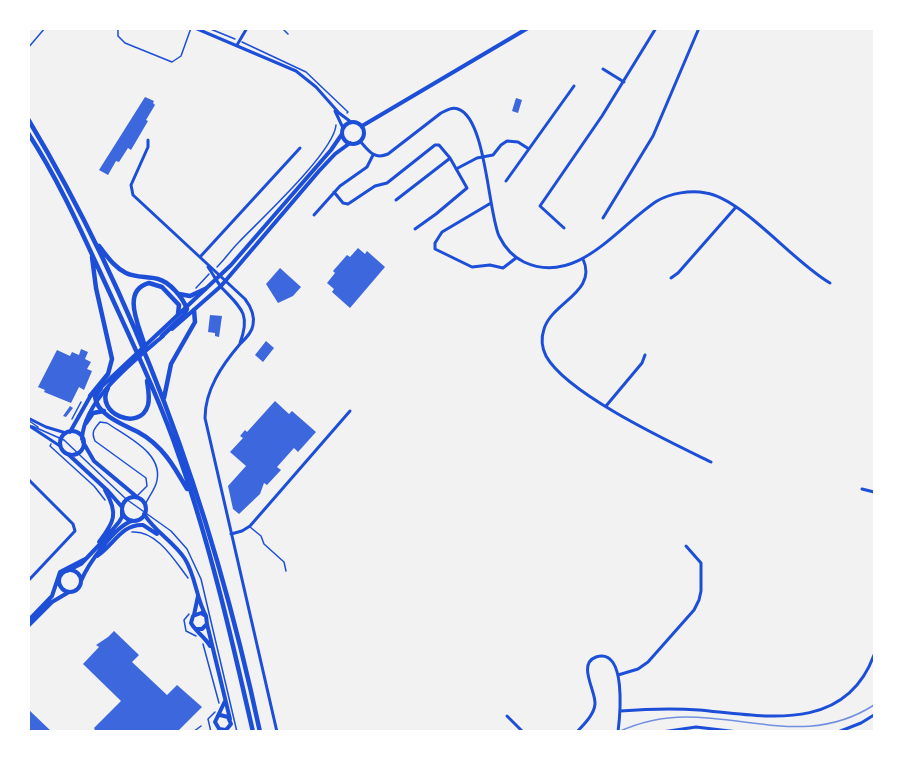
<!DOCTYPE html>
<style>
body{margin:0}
#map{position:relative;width:903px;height:760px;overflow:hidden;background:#f2f2f2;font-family:"Noto Sans",sans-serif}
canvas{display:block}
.frame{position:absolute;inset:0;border:30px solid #fff;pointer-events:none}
</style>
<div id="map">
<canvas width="903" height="760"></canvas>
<div class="frame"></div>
</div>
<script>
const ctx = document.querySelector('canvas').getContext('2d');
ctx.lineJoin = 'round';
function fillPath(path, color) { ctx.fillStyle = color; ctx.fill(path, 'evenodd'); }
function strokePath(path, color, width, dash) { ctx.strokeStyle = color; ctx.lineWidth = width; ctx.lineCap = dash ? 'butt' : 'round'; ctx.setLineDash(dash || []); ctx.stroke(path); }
const building = new Path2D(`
 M145 97 154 101 153 103 155 105 146 120 148 121 131 150 128 148 119 162 116 161 108 175 99 170Z
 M516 98 522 100 518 113 512 111Z
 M358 248 365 254 367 251 385 267 350 308 332 292 334 289 327 283 335 273 333 271 347 255 350 257Z
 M280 268 301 287 293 296 278 303 266 284Z
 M210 315 222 316 219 337 215 336V333L208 332Z
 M266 341 274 348 263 362 255 355Z
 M81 349 88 352 85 359 91 362 87 369 92 371 84 390 79 387 71 403 44 392 45 390 38 387 57 350 70 356 72 352 79 355Z
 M275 401 289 414 292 411 316 432 298 452 294 448 277 467 281 470 267 485 264 483 260 494 239 514 233 509 228 486 246 466 230 452 243 438 240 436 245 430 247 432Z
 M70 406 73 408 66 417 63 416Z
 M114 631 139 655 132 662 167 695 177 685 202 707 177 732H94L95 730 94 728 121 701 83 664 99 647 96 645 108 637Z
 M28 709 52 732H28Z`);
const path = new Path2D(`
 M208 28 235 39
 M242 42 306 72 348 112 347 113
 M217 267C225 259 231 250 239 242 260 220 334 152 336 125
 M196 288 209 274
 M72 419 81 402
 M51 444 50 446 94 486 105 500
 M132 532C157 530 175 561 188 578
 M189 614 184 620 186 631 196 636
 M203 644 219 703
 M211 732 208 719 215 712`);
const service = new Path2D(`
 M118 28V36L125 43 172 62 181 56 191 28
 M282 28 288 34
 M28 48 45 28
 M28 420 38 427
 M32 426 64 440 126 499 171 531 187 549 201 579 237 732
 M137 496 147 486 146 478 95 441C91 432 94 429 100 422L107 423C127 437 166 454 156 484 153 492 148 498 145 505
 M250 527 261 536 264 544 284 562 286 571
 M193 732 201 726`);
const minor = new Path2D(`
 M195 28 296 71 316 87 339 113 351 122
 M237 45 247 28
 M603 69 624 82
 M335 111 343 128
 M148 140V147L131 185 133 195 245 299C251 307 255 316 253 325 252 333 245 339 240 344 222 365 205 390 205 418L277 732
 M360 141C369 151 374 160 388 154L441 113C447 110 452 107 458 109 486 118 488 211 499 236 505 248 513 257 524 262 577 287 618 226 657 201 671 193 690 190 706 193 743 199 793 262 830 283
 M456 169 477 158 493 155 501 145 507 141 518 142 529 149
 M506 181 574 86
 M334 192 343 203 348 204 375 186 387 183 435 145H439L450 158 467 188 436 214 415 229
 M396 200 449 159
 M491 203 442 232 435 243V249L472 267 490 265 503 268 516 258
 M314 215 340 186 367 167 373 155
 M603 218 653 136 699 28
 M564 228 540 206 602 116 656 28
 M200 257 300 148
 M583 259C598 292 552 302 544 329 541 338 542 348 546 356 567 394 670 442 711 462
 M208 267C213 274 217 282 222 288 241 308 251 314 240 343
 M671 278 678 273 736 207
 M606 406 642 363 645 355
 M28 418 46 427 66 433
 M28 425 60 446
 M28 479 73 524 75 531 28 581
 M862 489 874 492
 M231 534 242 531 250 526 350 411
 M618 675 638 669 648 662 694 610 699 600 701 591V563L686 546
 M620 711C646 709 673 708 699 710 764 716 845 734 874 655
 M507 716 523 732
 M577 732C584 724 594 715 595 704 596 691 577 664 596 657 627 647 620 716 618 732
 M662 732 696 727 738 732
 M838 732 861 723 874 715`);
const tertiary = new Path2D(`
 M342 133a11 11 0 1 1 22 0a11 11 0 1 1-22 0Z
 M362 126 528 28
 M172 329 221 286 319 171 335 154 350 143
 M99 389 231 265 331 150 342 134
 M60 443a12 12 0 1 1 24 0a12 12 0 1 1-24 0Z
 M70 432 91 395
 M82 439C84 399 135 360 163 336
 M83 442 94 461 137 497
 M68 454 108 491 122 507
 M122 509a12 12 0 1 1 24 0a12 12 0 1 1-24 0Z
 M144 514C155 532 174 542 185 559 196 577 196 598 206 616
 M143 525 157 534
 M99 542C114 522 119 514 105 490
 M97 556C114 545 121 524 143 525
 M59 581a11 11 0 1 1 22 0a11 11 0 1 1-22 0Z
 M67 571 81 564 102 542 119 522 122 517V510
 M81 581C88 564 115 526 132 521
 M194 615 198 596
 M28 621 52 596 60 572 87 558
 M207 624 230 719
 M28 626 52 602 69 592
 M196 629H202L207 624 206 616 201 613 193 616 191 623C196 632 205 637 210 646
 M219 729 226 730 231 724 228 717 220 715
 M221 732 215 722 225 701`);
const trunk = new Path2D(`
 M28 119C142 309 214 516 260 732
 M28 133C60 182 83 235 107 287 133 344 160 400 180 459 211 548 232 640 253 732
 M99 246C107 256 114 267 126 273 136 278 147 276 158 279 170 282 183 298 187 309L184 315 162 336
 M179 294 190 296 205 289
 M145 347C140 327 120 291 149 283L162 287 179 305 178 314
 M101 388 95 397C97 415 124 425 138 432 162 445 174 466 187 489
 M108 388C94 413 140 433 148 405 150 397 148 388 147 381
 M90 396 108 374 112 359 96 288 92 257
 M164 398 171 364 195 322 194 310
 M86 423 93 413 104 411`);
const tram = new Path2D(`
 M618 732C640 722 662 717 686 717 753 717 812 745 874 705`);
fillPath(building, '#3d67dc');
strokePath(path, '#1d4ed8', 1.5);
strokePath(service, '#1d4ed8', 1.5);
strokePath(minor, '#1d4ed8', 3);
strokePath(tertiary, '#1d4ed8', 4);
strokePath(trunk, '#1d4ed8', 4.5);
strokePath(tram, '#7290e2', 1.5);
</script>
